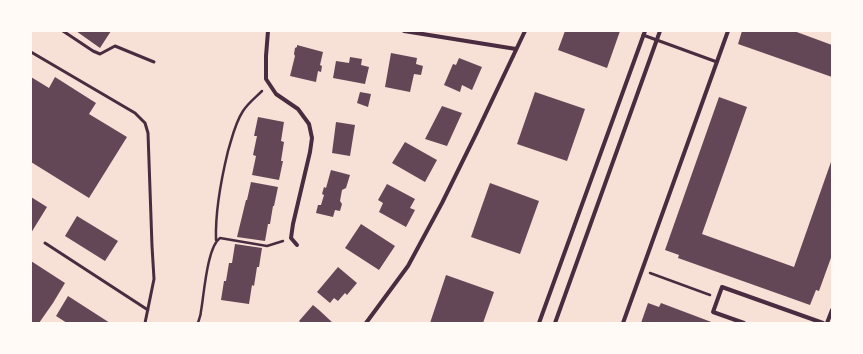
<!DOCTYPE html>
<style>
body{margin:0}
#map{position:relative;width:863px;height:354px;overflow:hidden;background:#f7e1d7;font-family:Inter,sans-serif}
canvas{display:block}
.frame{position:absolute;inset:0;border:32px solid #fffaf5;pointer-events:none}
</style>
<div id="map">
<canvas width="863" height="354"></canvas>
<div class="frame"></div>
</div>
<script>
const ctx = document.querySelector('canvas').getContext('2d');
ctx.lineJoin = 'round';
function fillPath(path, color) { ctx.fillStyle = color; ctx.fill(path, 'evenodd'); }
function strokePath(path, color, width, dash) { ctx.strokeStyle = color; ctx.lineWidth = width; ctx.lineCap = dash ? 'butt' : 'round'; ctx.setLineDash(dash || []); ctx.stroke(path); }
const building = new Path2D(`
 M76 31H111L100 48Z
 M565 31H620L607 68 558 50Z
 M742 31H785L788 32V31H794L832 45V77L738 44Z
 M297 45 323 52 320 65 322 66 321 72 318 71 316 82 290 76 295 56 294 54 295 48 297 47Z
 M391 53 417 58 416 64 423 66 421 75 414 74 410 92 385 87Z
 M350 57 362 59 361 65 369 67 365 84 333 78 336 61 349 63Z
 M459 58 482 67 472 90 462 85 460 92 444 85 453 64 456 65Z
 M31 77 49 88 55 77 96 103 89 114 127 137 89 198 31 162Z
 M360 92 371 94 368 107 357 103Z
 M535 92 585 109 567 161 517 144Z
 M719 97 747 107 702 234 794 267 832 159V255L819 291 816 290 810 305 678 258 679 255 665 250Z
 M442 106 462 113 447 146 425 139Z
 M258 117 284 122 281 141 284 142 281 161H283L279 180 252 175 256 156 253 155 257 136H254Z
 M336 122 355 125 350 156 332 153Z
 M405 142 437 160 425 182 392 163Z
 M331 170 350 175 346 188 342 190 340 201 342 204 340 211 335 210 333 217 316 213 318 205H321L324 195 322 194 324 187 326 188Z
 M251 182 278 187 274 206H273L270 224H268L265 241 237 237 246 200H247Z
 M490 183 539 201 520 254 471 237Z
 M387 184 415 199 410 208 415 210 406 227 379 212 383 203 378 200Z
 M31 197 47 207 31 233Z
 M77 216 118 241 105 261 65 236Z
 M361 224 395 246 379 270 345 248Z
 M235 244 262 248 259 267H257L254 286 252 285 249 304 221 300 224 281H226L229 263H232Z
 M31 261 65 283 53 303 39 323H31Z
 M338 267 357 283 347 295 345 293 338 301 334 298 330 303 317 292Z
 M446 275 494 292 483 323H430Z
 M68 296 110 323H67L56 316Z
 M648 303 659 307 661 303 714 323H641Z
 M313 305 319 310 333 323H301L299 321Z`);
const path = new Path2D(`
 M216 240C215 210 221 180 228 151 232 138 235 123 243 111 248 103 256 97 262 91
 M650 273 710 295
 M198 323C199 319 201 315 201 311 204 295 207 247 220 238L267 246 283 241`);
const service = new Path2D(`
 M63 31 93 51 100 54 115 46 154 62
 M643 35 717 62
 M31 52 135 113 145 123 148 133 152 246 154 279 145 323
 M45 243 148 310`);
const minor = new Path2D(`
 M268 31 266 56V79L276 94 298 109 309 124 312 138 310 152 293 224 291 238 297 245
 M404 31 516 49
 M366 323 408 266 442 203 476 134 525 31
 M539 323 645 31
 M555 323 660 31
 M623 323 728 31
 M744 323 713 312 722 287 823 323
 M827 323 832 310`);
fillPath(building, '#644757');
strokePath(path, '#4a2c40', 2.5);
strokePath(service, '#4a2c40', 3);
strokePath(minor, '#4a2c40', 4);
</script>
